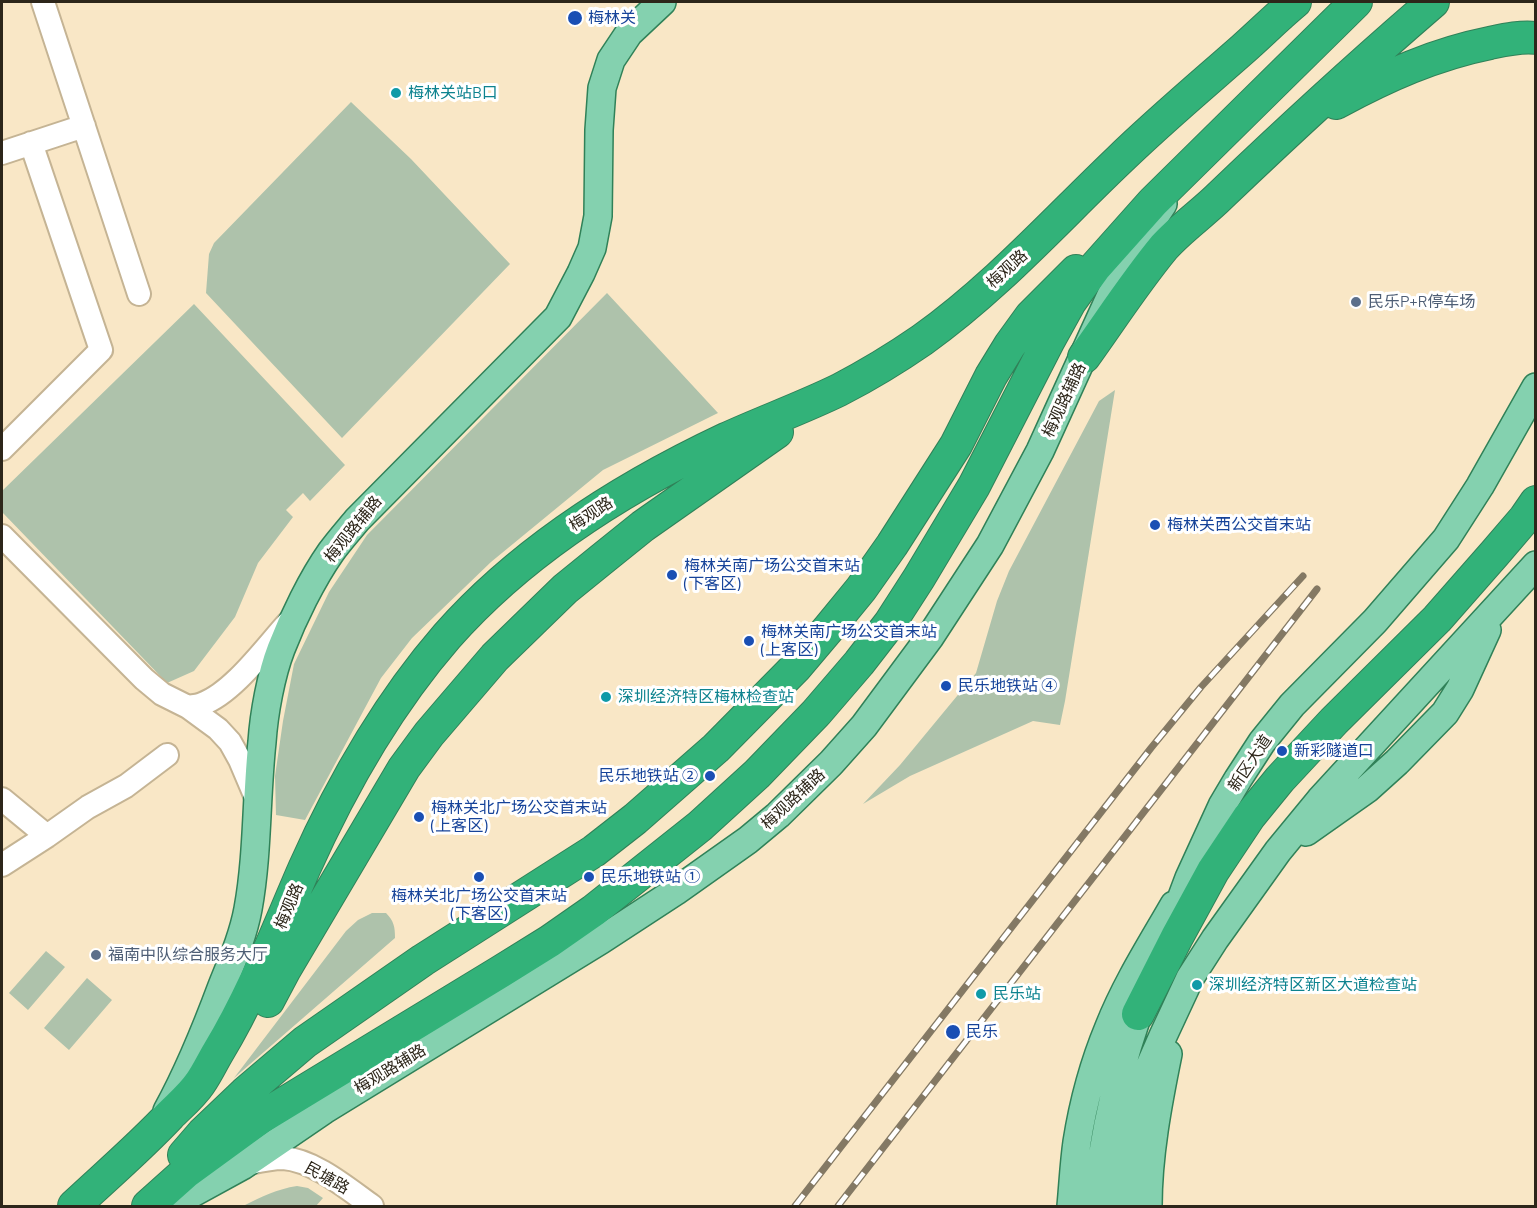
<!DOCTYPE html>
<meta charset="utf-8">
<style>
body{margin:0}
#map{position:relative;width:1537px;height:1208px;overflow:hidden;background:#f9e7c6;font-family:Barlow,sans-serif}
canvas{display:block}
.frame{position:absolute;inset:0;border:3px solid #2d261a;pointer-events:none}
</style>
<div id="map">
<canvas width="1537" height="1208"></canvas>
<div class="frame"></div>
</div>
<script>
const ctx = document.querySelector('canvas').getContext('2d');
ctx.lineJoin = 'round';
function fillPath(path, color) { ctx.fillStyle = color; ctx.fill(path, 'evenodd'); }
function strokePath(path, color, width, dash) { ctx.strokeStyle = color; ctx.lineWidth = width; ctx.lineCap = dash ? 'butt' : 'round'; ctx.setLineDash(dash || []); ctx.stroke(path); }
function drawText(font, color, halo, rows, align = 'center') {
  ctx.font = font + ' Barlow,"Noto Sans SC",sans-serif'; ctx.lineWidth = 6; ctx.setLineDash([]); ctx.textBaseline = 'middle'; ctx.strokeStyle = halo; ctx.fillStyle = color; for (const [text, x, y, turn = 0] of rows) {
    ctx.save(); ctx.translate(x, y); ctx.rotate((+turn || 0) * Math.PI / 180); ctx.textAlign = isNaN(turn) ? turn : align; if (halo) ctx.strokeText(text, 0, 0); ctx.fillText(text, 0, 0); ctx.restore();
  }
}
const green = new Path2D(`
 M351 102 411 159 510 264 342 438 206 293 209 254 214 243Z
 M607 293 718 413 603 470 491 562 412 638 381 678 305 820 276 815 275 776 283 721 294 664 329 592 367 535Z
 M194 304 345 465 310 501 303 493 286 510 293 517 258 563 235 617 194 671 167 683 2 512V491Z
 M1115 390 1065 701 1060 725 1033 721 910 776 863 804 900 765 976 673 997 601 1009 571 1099 401Z
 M372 913H386C394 921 395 927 395 938L234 1078 346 931 358 920Z
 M46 951 65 967 28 1010 9 993Z
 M87 978 112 1000 69 1050 44 1028Z
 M297 1186 308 1188 323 1198 316 1206H243C261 1197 277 1189 297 1186Z`);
const minor = new Path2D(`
 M43 2 139 294
 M2 153 84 126
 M2 449 101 350 31 143
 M2 536 144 679 162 694 188 707 218 729 230 742 240 760 257 800
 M188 707C193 706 198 706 202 704 233 693 266 647 288 623
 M2 799 47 836
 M2 865 47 836 88 807 126 786 167 755
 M246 1164C259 1161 270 1158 283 1158 314 1160 348 1189 372 1206`);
const major = new Path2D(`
 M1306 832 1367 789 1397 762 1445 713 1460 689 1487 630
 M1171 926 1189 878 1222 806 1238 779 1262 742 1292 705 1375 621 1446 539 1480 486 1536 387
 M167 1111C189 1071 206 1029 222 986 232 961 243 936 248 909 258 854 256 797 262 742 264 713 271 675 281 649 293 618 312 579 331 552 339 541 348 531 357 520L558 317 581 273 592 248 598 216 599 130 602 88 611 60 629 33 662 2
 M169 1206 242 1166 324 1110 601 940 676 891 748 840 778 815 831 763 864 726 930 637 990 545 1040 451 1111 295 1153 219 1163 204
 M1071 1206C1073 1185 1074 1163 1077 1142 1083 1104 1094 1063 1109 1027 1126 984 1151 945 1174 905
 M1096 1206C1103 1133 1119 1064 1145 995
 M1121 1206 1123 1172 1132 1122 1145 1077 1163 1036 1190 978 1215 939 1278 851 1320 800 1536 565
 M1148 1206C1148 1156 1158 1103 1168 1054`);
const highway = new Path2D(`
 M1336 103C1386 76 1435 54 1490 43 1504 40 1521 36 1536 38
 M1084 357C1110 321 1135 282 1164 247 1181 228 1203 213 1221 195 1290 129 1361 64 1433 2
 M268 1001 285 969 404 768 429 734 495 657 565 589 602 559 643 526 777 432
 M1138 1014 1177 937 1213 871 1249 817 1280 779 1334 721 1437 619 1495 553 1525 518 1536 502
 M184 1155 203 1133 245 1093 305 1042 423 960 594 851 635 819 716 748 796 667 829 628 861 589 892 545 956 445 991 376 1010 345 1031 316 1076 271
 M74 1206C106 1176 140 1147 170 1115 180 1105 192 1095 200 1083 207 1073 212 1062 218 1052 253 994 277 931 304 869 341 786 387 705 447 636 523 550 622 488 726 439 763 422 802 408 839 390 868 375 896 358 922 340 995 288 1054 222 1118 161 1158 122 1201 86 1243 49 1260 34 1277 17 1295 2
 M148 1206 186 1172 260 1118 500 972 550 941 593 911 700 826 757 774 816 713 859 663 890 623 919 578 974 486 1049 340 1070 302 1096 266 1153 202 1356 2`);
const rail = new Path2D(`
 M795 1206 1151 748 1201 687 1303 576
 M838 1206 1317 589`);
const markers = [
 [575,18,8,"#1a4fb4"],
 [396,93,6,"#0f9aa8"],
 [1356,302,6,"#5c6f8a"],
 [1155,525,6,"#1a4fb4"],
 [672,575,6,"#1a4fb4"],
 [749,641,6,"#1a4fb4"],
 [946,686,6,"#1a4fb4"],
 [606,697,6,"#0f9aa8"],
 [1282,751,6,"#1a4fb4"],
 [710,776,6,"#1a4fb4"],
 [419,817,6,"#1a4fb4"],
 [479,877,6,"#1a4fb4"],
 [589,877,6,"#1a4fb4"],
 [96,955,6,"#5c6f8a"],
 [1197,985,6,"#0f9aa8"],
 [981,994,6,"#0f9aa8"],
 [953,1032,8,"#1a4fb4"]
];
const transitNames = [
 ["梅林关",588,18],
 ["梅林关西公交首末站",1167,525],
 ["梅林关南广场公交首末站",684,566],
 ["(下客区)",684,584],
 ["梅林关南广场公交首末站",761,632],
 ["(上客区)",761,650],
 ["民乐地铁站 ④",958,686],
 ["新彩隧道口",1294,751],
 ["民乐地铁站 ②",698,776,"right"],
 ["梅林关北广场公交首末站",431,808],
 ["(上客区)",431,826],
 ["民乐地铁站 ①",601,877],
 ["梅林关北广场公交首末站",479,896,"center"],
 ["(下客区)",479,914,"center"],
 ["民乐",966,1032]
];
const cultureNames = [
 ["梅林关站B口",408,93],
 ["深圳经济特区梅林检查站",618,697],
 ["深圳经济特区新区大道检查站",1209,985],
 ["民乐站",993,994]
];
const streetNames = [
 ["梅观路",1007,269,-42],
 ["梅观路辅路",1064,400,-65],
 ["梅观路",591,514,-33],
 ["梅观路辅路",353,529,-51],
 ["新区大道",1250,763,-56],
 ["梅观路辅路",793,799,-43],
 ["梅观路",289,906,-67],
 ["梅观路辅路",390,1069,-31],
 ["民塘路",327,1178,29]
];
const serviceNames = [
 ["民乐P+R停车场",1368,302],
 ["福南中队综合服务大厅",108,955]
];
fillPath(green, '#aec2ab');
strokePath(minor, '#c5b494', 26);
strokePath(major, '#308158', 30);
strokePath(highway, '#308158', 34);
strokePath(minor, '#fff', 22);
strokePath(major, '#84d1af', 27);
strokePath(highway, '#32b279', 32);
strokePath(rail, '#847964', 7);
strokePath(rail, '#fff', 4.5, [14]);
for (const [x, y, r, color] of markers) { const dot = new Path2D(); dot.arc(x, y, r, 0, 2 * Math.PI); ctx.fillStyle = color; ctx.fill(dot); strokePath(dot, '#fff', 2); }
drawText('16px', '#164399', '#fff', transitNames, 'left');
drawText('16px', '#0d838f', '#fff', cultureNames, 'left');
drawText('16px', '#2d261a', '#fff', streetNames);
drawText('16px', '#4e5e75', '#fff', serviceNames, 'left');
</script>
